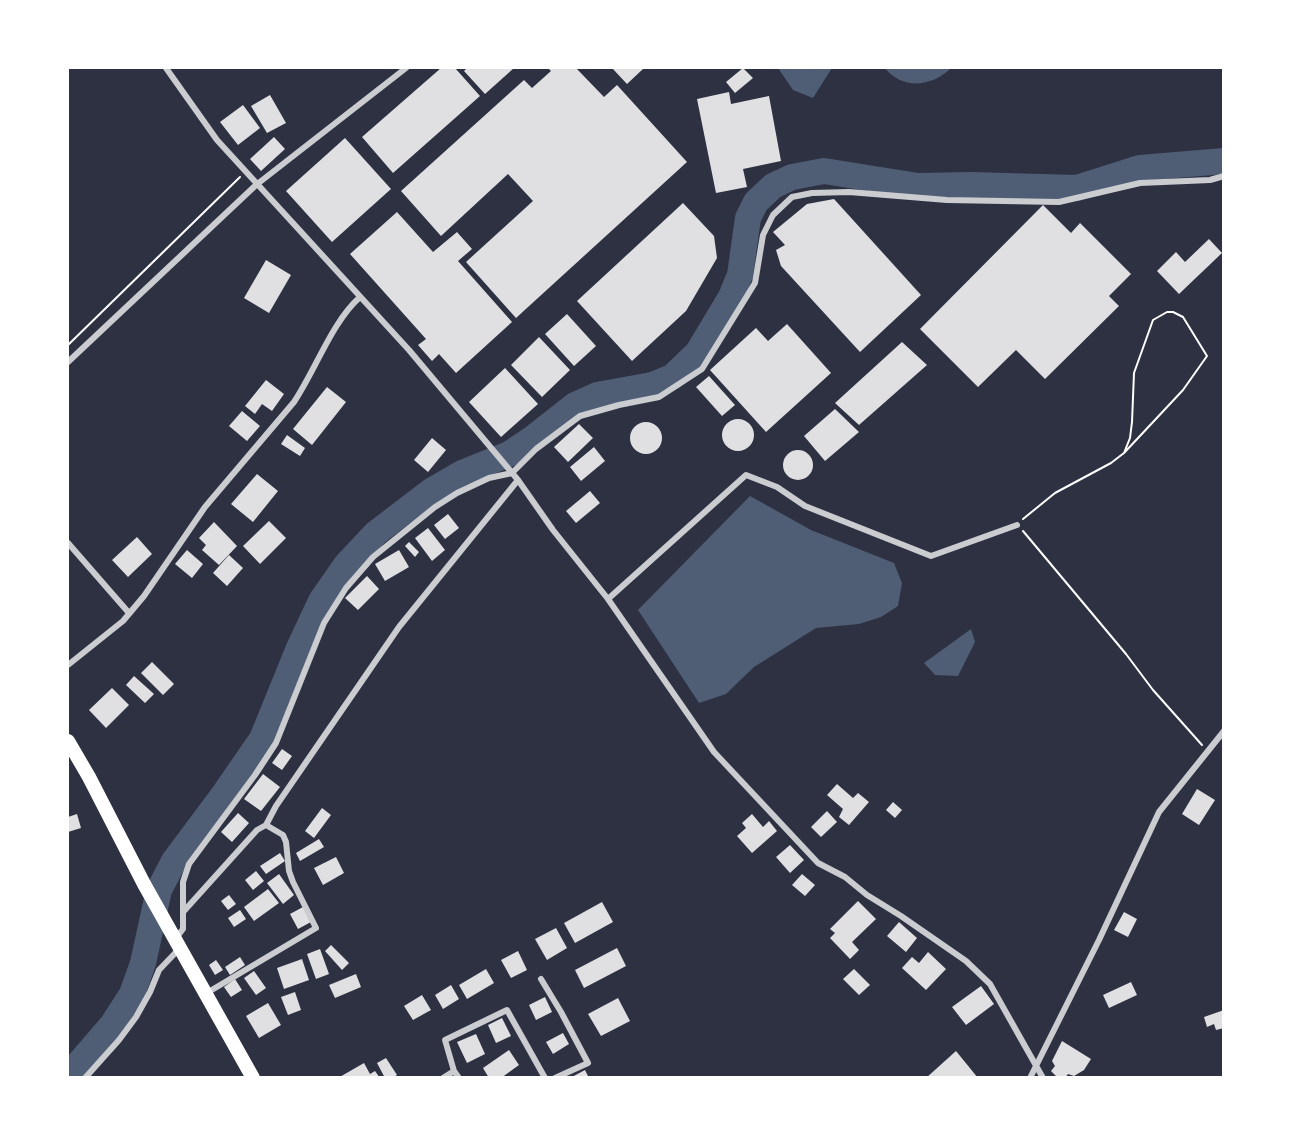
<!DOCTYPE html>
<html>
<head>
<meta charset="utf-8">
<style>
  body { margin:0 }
  #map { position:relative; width:1291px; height:1145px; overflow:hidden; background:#2d3142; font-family:"Asap Condensed",sans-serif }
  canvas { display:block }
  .frame { position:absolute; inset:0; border:69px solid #fff; pointer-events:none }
</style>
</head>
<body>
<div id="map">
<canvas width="1291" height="1145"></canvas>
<div class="frame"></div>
</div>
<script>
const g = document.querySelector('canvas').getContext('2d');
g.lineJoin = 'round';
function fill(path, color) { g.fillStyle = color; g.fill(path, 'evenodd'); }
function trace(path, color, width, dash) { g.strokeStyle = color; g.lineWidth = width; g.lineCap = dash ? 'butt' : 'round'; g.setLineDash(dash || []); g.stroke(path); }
fill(new Path2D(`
  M778,68H832L813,98L793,90Z
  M885,68H951C932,87 902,90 885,68Z
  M750,496L811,530L894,563L902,583L898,606L881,617L859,624L816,628L754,667L726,694L699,703L638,610Z
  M971,629L975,642L958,676L935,675L924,663Z`), '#4f5d75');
trace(new Path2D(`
  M68,1076L112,1025L132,994L143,963L159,890L174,861L224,794L262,739L299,648L321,601L346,565L376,533L431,491L462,473L509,454L533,438L575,405L597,395L652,385L672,377L698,352L731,297L740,275L748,218L756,202L773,186L792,177L824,171L918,186L970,185L1077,188L1140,168L1224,161`), '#4f5d75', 26);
fill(new Path2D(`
  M441,68H455L480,96L393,173L362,137Z
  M467,68H514L485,94L464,71Z
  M548,68H576L604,97L617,85L687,162L516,318L466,262L533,201L508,174L441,236L401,191L524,80L532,88L551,71Z
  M612,68H641L643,69L627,84Z
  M743,68L753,78L735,93L726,82Z
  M729,92L731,104L769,96L781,161L743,169L747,187L716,193L697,99Z
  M270,95L286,123L267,133L251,106Z
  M243,105L260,128L238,145L220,122Z
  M274,137L285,149L261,171L250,159Z
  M345,138L391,189L332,242L286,191Z
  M834,199L921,295L860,352L781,266L776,250L785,245L773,232L807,204Z
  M683,203L714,236L717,258L686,311L632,361L577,301Z
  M1043,205L1071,233L1080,223L1131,274L1109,296L1119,306L1045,379L1016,350L978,387L920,329Z
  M397,212L433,252L457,232L472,249L458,261L512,322L456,373L439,354L432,361L418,345L426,339L350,254Z
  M1209,239L1222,253L1179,294L1157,271L1176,252L1185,262Z
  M266,260L291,275L269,313L244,298Z
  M567,314L596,346L574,366L545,334Z
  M787,324L831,373L766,432L710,370L756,328L768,341Z
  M539,337L570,370L542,397L511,365Z
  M902,342L927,365L859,425L835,403Z
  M505,368L538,404L501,437L469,402Z
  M709,376L735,405L722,416L696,387Z
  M266,380L284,394L272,411L262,404L255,414L245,406Z
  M327,387L346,402L312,445L293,429Z
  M835,409L859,432L825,461L804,436Z
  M242,411L260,426L247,441L229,426Z
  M722 435a16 16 0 1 1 32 0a16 16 0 1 1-32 0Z
  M630 438a16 16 0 1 1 32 0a16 16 0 1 1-32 0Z
  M579,424L593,438L568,462L554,447Z
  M287,435L305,448L300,456L281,444Z
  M432,438L446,450L428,472L414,460Z
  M594,447L605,461L581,481L570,467Z
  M783 465a15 15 0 1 1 30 0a15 15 0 1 1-30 0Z
  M257,474L278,491L253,522L231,504Z
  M590,491L600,503L576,523L566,511Z
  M448,514L459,528L445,539L434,525Z
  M269,521L286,538L260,564L243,546Z
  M214,522L237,546L219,565L202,550L206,545L199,538Z
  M428,528L445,550L432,561L415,538Z
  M137,537L152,554L128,577L112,560Z
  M409,542L419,552L415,557L405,546Z
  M187,550L203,564L192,578L175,564Z
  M399,550L409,567L385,581L375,564Z
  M229,555L243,568L227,586L213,573Z
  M367,576L379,589L358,610L345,598Z
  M152,662L174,684L163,695L141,673Z
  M134,676L154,694L145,703L126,685Z
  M112,688L129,705L106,728L89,710Z
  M282,749L292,756L282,770L272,763Z
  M263,774L280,787L261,811L244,799Z
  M837,784L853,798L858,793L869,802L849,825L839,817L843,809L827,795Z
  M1197,789L1215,800L1199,825L1182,814Z
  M893,802L902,810L895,818L886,810Z
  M322,808L331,815L314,838L305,831Z
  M827,811L837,822L821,837L811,827Z
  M238,813L249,823L232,842L221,832Z
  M77,814L81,828L68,832V817Z
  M752,814L763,827L769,821L777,831L752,853L737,836L746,828L742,823Z
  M319,839L324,847L300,861L296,853Z
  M790,845L804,860L790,873L776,857Z
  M280,853L285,861L266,874L260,866Z
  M336,857L344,873L323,885L314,868Z
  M256,871L264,881L253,890L245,880Z
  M279,874L294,895L283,904L267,883Z
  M802,874L815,885L805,896L792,885Z
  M268,889L279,903L254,921L244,907Z
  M229,895L236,904L228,910L221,901Z
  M858,901L876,919L852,942L859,950L850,959L830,938L835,933L830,929Z
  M602,902L613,922L575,943L564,923Z
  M303,907L311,922L298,929L290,914Z
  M240,910L246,919L234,927L228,918Z
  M1124,912L1137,919L1128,937L1114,930Z
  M899,922L917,938L906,952L887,936Z
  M556,928L567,948L547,960L535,939Z
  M331,945L349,963L342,970L325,951Z
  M617,948L626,966L584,988L575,970Z
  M320,949L329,974L316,979L307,954Z
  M518,951L527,970L511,978L501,960Z
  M928,952L946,969L926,990L902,968L912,957L919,963Z
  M240,957L245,965L230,975L225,967Z
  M302,959L309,980L284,989L277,968Z
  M216,960L223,970L215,975L209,965Z
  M486,969L494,983L467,999L459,985Z
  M854,969L870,985L859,995L843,979Z
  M254,971L266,988L256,995L244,978Z
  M356,974L361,987L335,998L329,985Z
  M235,979L242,990L231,997L224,987Z
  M1131,982L1137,995L1109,1008L1103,995Z
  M451,985L459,999L443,1009L435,995Z
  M981,986L994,1004L966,1025L952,1007Z
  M295,992L301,1010L288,1015L281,997Z
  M422,995L431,1010L413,1020L404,1006Z
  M545,997L552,1012L536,1020L529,1005Z
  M618,998L630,1021L601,1036L588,1014Z
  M268,1003L281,1025L259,1038L246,1016Z
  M1224,1010V1028L1216,1030L1214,1024L1207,1027L1204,1017Z
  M502,1018L511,1036L496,1043L488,1025Z
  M563,1033L569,1044L553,1054L546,1042Z
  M476,1034L485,1054L467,1063L457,1042Z
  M1062,1041L1091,1059L1084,1070L1074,1076L1068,1074L1065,1078H1058L1051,1071L1055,1066L1052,1061Z
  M509,1050L519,1065L501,1078H489L483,1068Z
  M956,1051L978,1078H926Z
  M386,1058L397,1075L392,1078H385L377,1063Z
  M364,1063L370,1074L375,1071L380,1078H338Z
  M585,1070L589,1078H570Z`), '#e0e0e3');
trace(new Path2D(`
  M68,345L240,177
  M1023,519L1055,493L1111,463L1124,453L1183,390L1207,356L1183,317L1173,312H1167L1153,320L1134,373L1132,422L1130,438L1124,453
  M1023,531L1126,654L1153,690L1202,745`), '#fff', 2);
trace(new Path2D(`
  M166,68L217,140L409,350L518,480L553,530L608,599L714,752L818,863L845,877L867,895L901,916L966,961L990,984L1043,1078
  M68,362L256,185L406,68
  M68,543L129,613
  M608,599L746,475L777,487L805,506L931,556L1017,525
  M68,665L123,621L144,596L205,507L294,402C316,369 332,322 360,297
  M266,825L276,806L399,627L518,480
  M184,911L257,830L266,825L283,835L286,842L289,871L293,882L316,928L205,994
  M176,938L183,929V882L189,864L255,775L276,743L324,623L346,588L373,557L435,507L457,493L489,478L512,473L536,449L580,416L619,405L659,397L702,369L755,283L763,235L773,215L792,197L812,193L849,192L947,200L1059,202L1140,183L1210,180L1224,176
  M541,979L561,1012L588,1063L555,1078
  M85,1078L119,1040L136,1017L150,992L159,970L179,949
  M443,1078L454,1071
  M459,1078L454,1071L445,1040L507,1010L545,1078
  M1030,1078L1099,940L1159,812L1224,731`), '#caccd0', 6);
trace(new Path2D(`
  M68,741L89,777L144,884L253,1078`), '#fff', 14);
</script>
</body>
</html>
